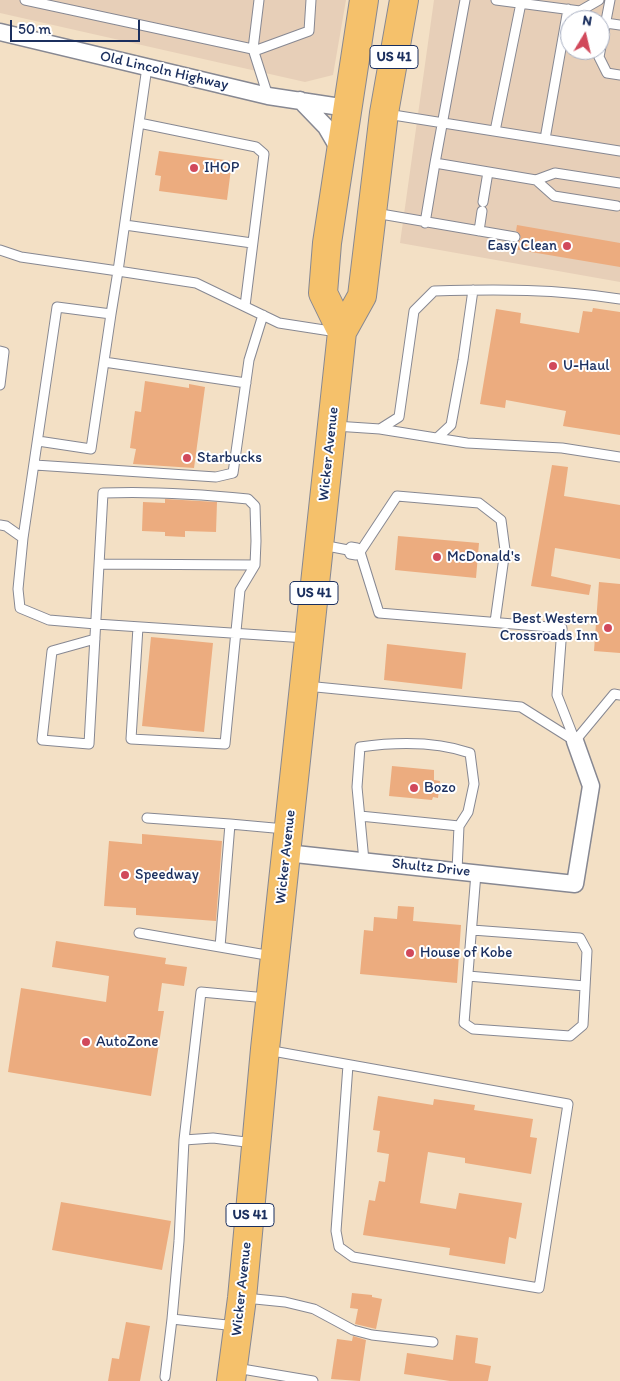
<!DOCTYPE html>
<html>
<head>
<meta charset="utf-8">
<style>
  body { margin:0 }
  #map { position:relative; width:620px; height:1381px; overflow:hidden; background:#f3e0c5; font-family:Itim,sans-serif }
  canvas { display:block }
  .north { position:absolute; left:560px; top:10px; width:50px; height:50px; box-sizing:border-box; background:#fff; border:1px solid #a4acbf; border-radius:50%; rotate:9deg; font-size:14px; font-weight:700; line-height:20px; text-align:center; color:#1b2f5e }
  .north::after { content:''; display:block; margin:auto; width:18px; height:22px; background:#d1495b; clip-path:polygon(50% 0,100% 100%,50% 72%,0 100%) }
  .scale { position:absolute; left:10px; top:20px; width:130px; height:22px; box-sizing:border-box; border:2px solid #1b2f5e; border-top:0; padding-left:6px; font-size:15px; line-height:18px; white-space:nowrap; color:#1b2f5e; -webkit-text-stroke:4px #fff; paint-order:stroke }
</style>
</head>
<body>
<div id="map">
<canvas width="620" height="1381"></canvas>
<div class="north">N</div>
<div class="scale">50 m</div>
</div>
<script>
const g = document.querySelector('canvas').getContext('2d');
g.lineJoin = 'round';
function fill(path, color) { g.fillStyle = color; g.fill(path, 'evenodd'); }
function trace(path, color, width, dash) { g.strokeStyle = color; g.lineWidth = width; g.lineCap = dash ? 'butt' : 'round'; g.setLineDash(dash || []); g.stroke(path); }
function drawText(font, color, halo, rows, align = 'center') {
  g.font = font + ' Itim,sans-serif'; g.lineWidth = 4; g.setLineDash([]); g.textBaseline = 'middle'; g.strokeStyle = halo; g.fillStyle = color; for (const [text, x, y, turn = 0] of rows) {
    g.save(); g.translate(x, y); g.rotate((+turn || 0) * Math.PI / 180); g.textAlign = isNaN(turn) ? turn : align; if (halo) g.strokeText(text, 0, 0); g.fillText(text, 0, 0); g.restore();
  }
}
fill(new Path2D(`
  M0,0H346L333,75L305,82L0,13Z
  M434,0H620V282L400,243ZM570,20H600V50H570Z`), '#e7cfb8');
fill(new Path2D(`
  M159,151L232,161L227,200L159,191L161,176L155,175Z
  M517,225L620,243V267L513,249L514,243L519,241L521,238L519,233L516,231Z
  M593,308L620,312V435L563,426L566,411L506,400L505,408L480,404L496,309L521,313L520,323L579,333L583,311L592,312Z
  M145,381L189,388V384L205,387L194,468L133,464L136,449L130,448L135,411L141,412Z
  M552,465L568,467L564,496L620,505V559L555,548L551,576L591,585L589,595L531,586Z
  M165,499L217,502L216,532L185,531V537L165,536V532L142,531L143,502L165,503Z
  M398,536L479,543L476,578L395,570Z
  M599,582L620,584V653L594,651Z
  M151,637L213,643L204,732L142,726Z
  M387,644L466,653L462,689L384,680Z
  M392,766L434,770V780L440,781L438,798L433,797L432,800L389,796Z
  M142,834L222,841L216,921L136,915V908L104,906L109,841L142,844Z
  M398,906L414,907L413,921L461,925L457,983L360,974L364,930L373,931L374,917L397,919Z
  M56,941L166,958L165,964L187,967L184,986L162,983L158,1011H164L151,1096L8,1072L21,988L106,1002L109,976L52,967Z
  M378,1096L433,1105L434,1099L475,1105L474,1110L533,1119L530,1137L537,1138L531,1174L465,1163V1158L428,1152L420,1203L456,1209L459,1193L522,1203L516,1239L509,1237L505,1264L449,1255L450,1248L363,1235L369,1200L375,1201L379,1181L385,1182L389,1154L377,1152L380,1131L373,1130Z
  M61,1202L171,1221L162,1270L52,1250Z
  M352,1293L372,1295V1297L382,1299L376,1329L355,1324L358,1309L350,1308Z
  M126,1322L150,1326L140,1381H108L112,1358L119,1359Z
  M456,1335L478,1338L475,1363L491,1366L488,1381H450L404,1374L407,1353L453,1360Z
  M353,1336L366,1340L360,1381L331,1379L337,1339L352,1341Z`), '#ecac7f');
const service = new Path2D(`
  M25,0L257,50L309,31L311,0
  M259,0L253,49L268,96
  M496,0L580,11L599,0
  M610,0L599,57L607,73L620,75
  M606,23L620,25
  M387,114L620,151
  M139,123L256,147L264,154L245,306
  M495,131L521,3
  M545,139L568,9
  M435,163L465,0
  M536,180L554,196L617,206
  M483,202L488,172
  M375,213L515,237
  M425,223L435,163L536,180L555,173L620,183
  M125,225L252,243
  M479,231L482,211
  M0,250L21,257L118,271L147,67
  M0,351L4,352L0,385
  M104,362L246,383
  M335,426L380,429L467,443L562,448L620,457
  M380,429L399,417L414,311L434,291C499,289 556,289 620,299
  M437,438L451,425L463,360L473,290
  M38,441L91,449L111,314
  M35,465L216,477L233,473L249,360L263,315
  M0,525L6,526L23,538L18,589L20,608L49,620L96,624L306,638
  M23,538L57,307L111,314L118,271L196,283L279,323L337,332
  M322,545L348,550L350,554L356,555L360,552L397,496L479,503L501,520L505,550L495,622
  M348,550L351,547L357,548L360,552L379,613L562,628L557,695L575,741
  M100,564L255,565
  M95,639L52,651L42,740L89,744L103,493C152,491 199,494 248,499L255,506L256,541L255,565L240,590L225,744L131,739L138,627
  M306,686L521,707L575,741
  M575,741L614,694L620,695
  M360,816L459,826
  M147,818L230,824L220,947
  M230,824L285,829
  M364,861L357,787L360,747C396,742 435,741 470,753L474,784L468,812L459,826L457,871
  M472,930L580,938L587,951L583,1025L570,1036L473,1029L464,1023L476,873
  M139,933L272,956
  M468,976L585,986
  M267,1050L568,1104L539,1288L353,1257L339,1247L336,1231L348,1065
  M184,1140L201,992L267,998
  M245,1298L285,1302L314,1309L353,1330L372,1335L433,1342
  M172,1319L179,1241L184,1140L213,1138L254,1143
  M236,1368L313,1381
  M165,1377L172,1319L236,1326`);
const minor = new Path2D(`
  M0,32L268,96L347,108
  M300,100L326,127L340,151
  M286,853L575,884L591,786L575,741`);
const trunk = new Path2D(`
  M342,332L323,293L327,243L364,0
  M231,1381L242,1298L265,1049L342,332L362,296L384,113L404,0`);
trace(service, '#878892', 11);
trace(minor, '#878892', 19);
trace(trunk, '#878892', 30);
trace(service, '#fff', 9);
trace(minor, '#fff', 16);
trace(trunk, '#f5c16b', 28);
for (const [x, y, r, color] of [
  [194,168,5,"#d1495b"],
  [567,246,5,"#d1495b"],
  [553,366,5,"#d1495b"],
  [187,458,5,"#d1495b"],
  [437,557,5,"#d1495b"],
  [608,628,5,"#d1495b"],
  [414,788,5,"#d1495b"],
  [125,875,5,"#d1495b"],
  [410,953,5,"#d1495b"],
  [86,1042,5,"#d1495b"]
]) { const dot = new Path2D(); dot.arc(x, y, r, 0, 2 * Math.PI); g.fillStyle = color; g.fill(dot); trace(dot, '#fff', 2); }
for (const [x, y, w] of [
  [394,57,48],
  [314,593,48],
  [250,1215,48]
]) { const box = new Path2D(); box.roundRect(x - w / 2, y - 11.5, w, 23, 4); g.fillStyle = '#fff'; g.fill(box); trace(box, '#1b2f5e', 1); }
drawText('bold 14px', '#1b2f5e', null, [
  ["US 41",394,57],
  ["US 41",314,593],
  ["US 41",250,1215]
]);
drawText('15px', '#1b2f5e', '#fff', [
  ["Old Lincoln Highway",164,71,13],
  ["Wicker Avenue",329,454,-84],
  ["Wicker Avenue",286,857,-84],
  ["Shultz Drive",431,868,6],
  ["Wicker Avenue",242,1289,-84]
]);
drawText('15px', '#1b2f5e', '#fff', [
  ["IHOP",204,168],
  ["Easy Clean",557,246,"right"],
  ["U-Haul",563,366],
  ["Starbucks",197,458],
  ["McDonald's",447,557],
  ["Best Western",598,619,"right"],
  ["Crossroads Inn",598,636,"right"],
  ["Bozo",424,788],
  ["Speedway",135,875],
  ["House of Kobe",420,953],
  ["AutoZone",96,1042]
], 'left');
</script>
</body>
</html>
